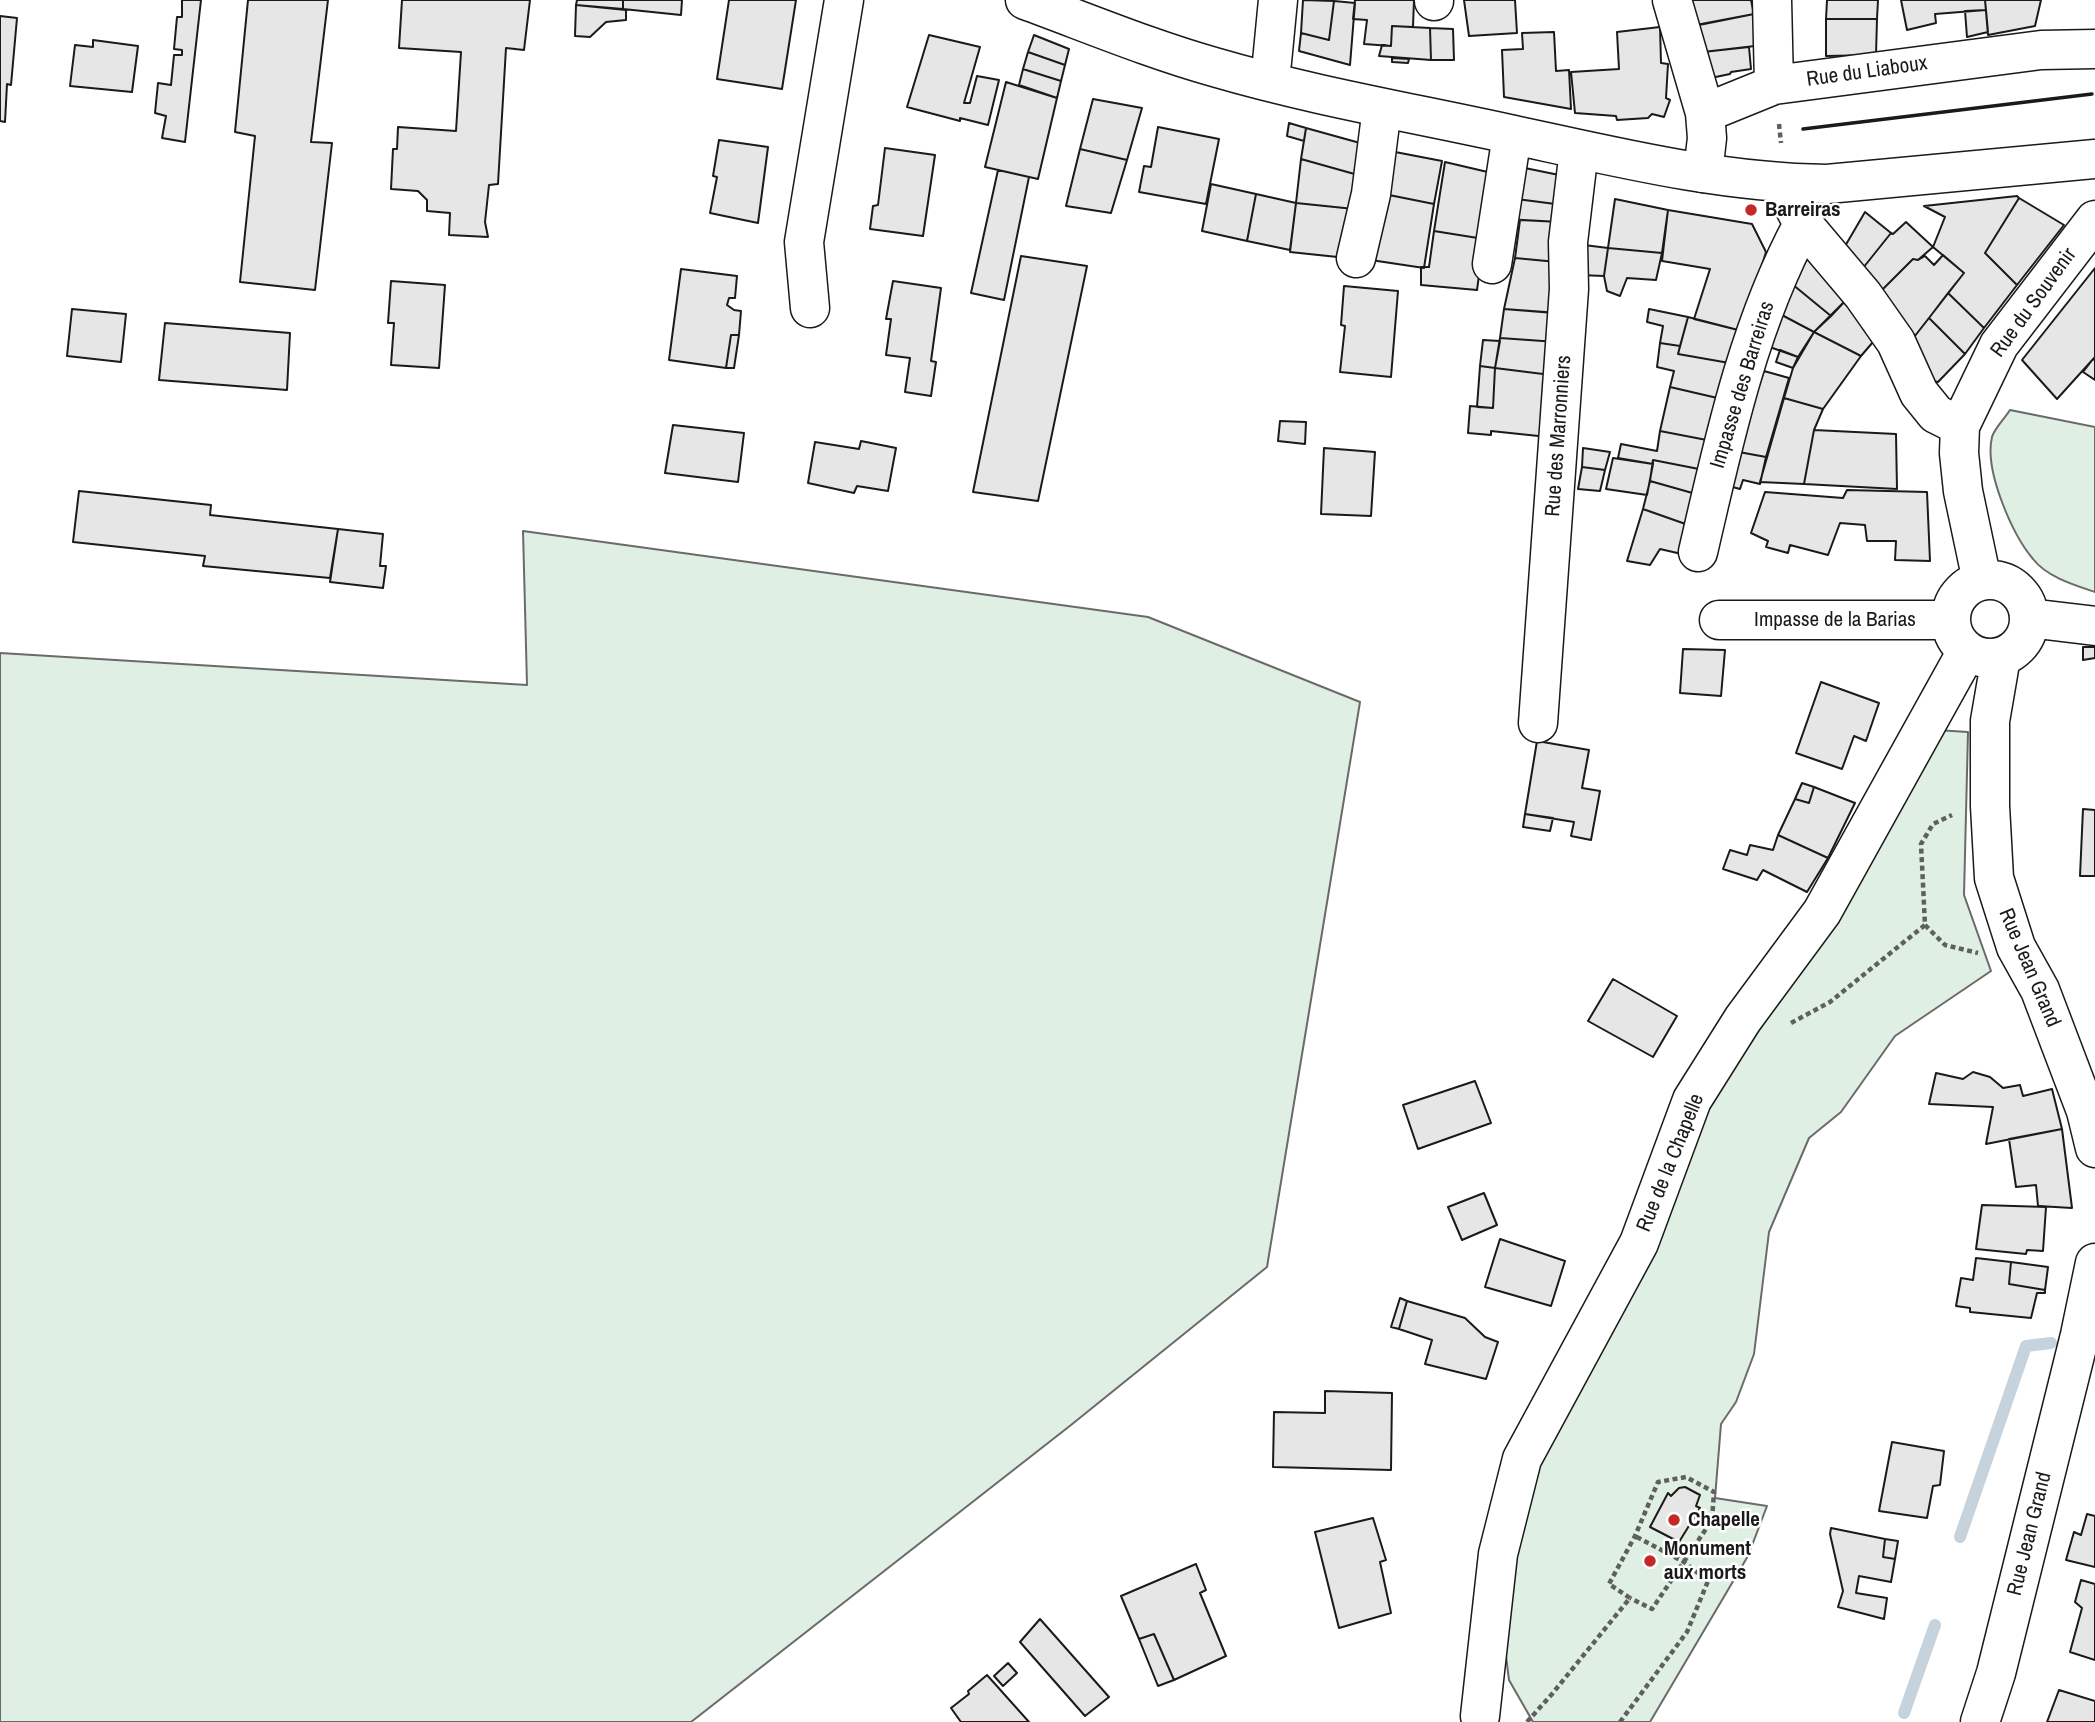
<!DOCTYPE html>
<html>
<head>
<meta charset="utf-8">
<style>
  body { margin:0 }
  canvas { display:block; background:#fff }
</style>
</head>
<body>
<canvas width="2095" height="1722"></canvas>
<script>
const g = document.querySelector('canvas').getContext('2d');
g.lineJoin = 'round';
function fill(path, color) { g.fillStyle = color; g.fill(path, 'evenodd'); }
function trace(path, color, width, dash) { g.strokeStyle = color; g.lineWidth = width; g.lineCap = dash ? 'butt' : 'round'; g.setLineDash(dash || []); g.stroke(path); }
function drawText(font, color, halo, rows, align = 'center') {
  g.font = font + ' "Archivo Narrow",sans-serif'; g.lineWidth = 5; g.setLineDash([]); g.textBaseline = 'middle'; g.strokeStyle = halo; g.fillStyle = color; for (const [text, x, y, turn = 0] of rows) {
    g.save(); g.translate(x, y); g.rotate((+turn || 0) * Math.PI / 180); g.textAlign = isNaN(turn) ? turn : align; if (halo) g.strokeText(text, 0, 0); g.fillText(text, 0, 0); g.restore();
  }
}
const green = new Path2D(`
  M2010,410L2095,427V592C2074,585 2047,577 2033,559C2012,534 1984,470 1992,437C1994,429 2005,418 2010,410Z
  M523,531L1148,617L1360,702L1267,1267L1071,1425L691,1722H0V653L527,685Z
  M1936,730L1968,732L1964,895L1991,971L1895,1036L1841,1112L1809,1138L1769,1232L1754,1354L1736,1402L1721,1424L1715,1498L1767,1506L1748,1556L1650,1722H1533L1509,1680L1498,1593L1531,1463L1692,1128L1844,906Z`);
fill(green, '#e0efe3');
trace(green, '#6a6a6a', 2);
trace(new Path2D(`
  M1960,1537L2026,1346L2051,1343
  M1904,1713L1935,1625`), '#c6d2dc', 12);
const building = new Path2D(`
  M182,0H201L185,142L162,138L166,116L155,113L158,83L171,85L174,55H182V50L174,49L177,17H182Z
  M248,0H328L311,142L332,143L315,290L240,282L255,136L235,132Z
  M402,0H530L524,50L506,48L498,184L489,185L485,222L488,237L449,235L450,213L427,211V200L418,191L391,189L393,149H397L398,127L456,131L461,52L399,48Z
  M577,0H623V9L576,5Z
  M623,0H682L681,15L623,9Z
  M729,0H796L782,89L717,79Z
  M1303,0L1334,1L1329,40L1301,33Z
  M1355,0H1414L1413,27L1392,26L1391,46L1364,44L1367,20L1353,19Z
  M1464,0H1515L1517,33L1469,36Z
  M1691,0H1751L1754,14L1696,25Z
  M1827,0H1878L1877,19H1826Z
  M1901,0H1985L1986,10L1935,14L1936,23L1907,30Z
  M1985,0H2041L2035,26L1988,35Z
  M1334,1L1355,3L1350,65L1299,51L1301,33L1329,40Z
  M576,5L626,10V20L606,22L590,37L575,36Z
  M1986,10L1988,32L1967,37L1965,11Z
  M1754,14L1755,46L1703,52L1699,25Z
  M0,16L17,18L11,85L7,84L5,122L0,121Z
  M1826,19H1877L1876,55L1826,56Z
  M1392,26L1430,28L1431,60L1379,56L1382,45L1391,46Z
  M1660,27L1661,63L1668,64L1666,98L1670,100L1664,117L1652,114L1648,118L1617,120L1616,116L1575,113L1571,72L1619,69L1617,32Z
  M1430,28L1453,29L1454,60H1431Z
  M1554,32L1556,71L1569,70L1571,109L1504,97L1502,50L1523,49L1522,33Z
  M929,35L980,47L964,103H970L977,76L999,80L988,125L960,118V121L907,107Z
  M1034,35L1069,49L1065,65L1028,52Z
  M93,40L138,46L132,92L70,86L75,45L93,47Z
  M1749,47L1751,69L1731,72L1730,74L1706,79L1703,52Z
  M1028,52L1065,65L1061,81L1023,69Z
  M1392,58L1409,59L1408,63L1392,62Z
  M1023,69L1061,81L1057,98L1019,85Z
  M1006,82L1057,98L1038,179L985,167Z
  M1093,99L1142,108L1127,160L1080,149Z
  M1289,123L1306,128L1304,141L1287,136Z
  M1158,127L1219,139L1206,204L1139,192L1144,166L1151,167Z
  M1306,128L1360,143L1358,175L1301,159Z
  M719,140L768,147L758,223L710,213L717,177L713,176Z
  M885,148L935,155L923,236L870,229L873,206L878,205Z
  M1080,149L1127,160L1111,213L1066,206Z
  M1390,151L1442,161L1434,204L1384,194Z
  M1301,159L1358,175L1354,209L1296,203Z
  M1445,162L1492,173L1484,239L1434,231Z
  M1515,166L1569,177L1563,205L1509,198Z
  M998,170L1029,177L1004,300L971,293Z
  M1211,184L1256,194L1247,241L1202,231Z
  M1256,194L1296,203L1290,250L1247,241Z
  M1384,194L1434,204L1424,268L1364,259Z
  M2017,196L2019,198L1985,253L2017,285L1984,328L1948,293L1964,273L1933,247L1945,217L1924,206Z
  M1509,198L1563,205L1560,222L1505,219Z
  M2019,198L2064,225L2017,285L1985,253Z
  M1615,199L1668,210L1662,253L1608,248Z
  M1296,203L1354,209L1347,258L1290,252Z
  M1668,210L1752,224L1766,252L1742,331L1694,319L1710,269L1662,261Z
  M1865,212L1891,233L1859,273L1841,253Z
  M1520,220L1560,222L1557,262L1515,258Z
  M1906,222L1933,247L1918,260L1913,259L1878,294L1859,273L1891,233L1893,234Z
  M1434,231L1484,239L1477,290L1421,285V267H1429Z
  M1576,244L1608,248L1604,276L1579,275Z
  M1608,248L1662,253L1656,280L1627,278L1620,296L1607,291L1604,276Z
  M1806,255L1847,299L1831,316L1792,284Z
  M1943,255L1964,273L1911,341L1878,294L1913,259L1918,260L1925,256L1934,265Z
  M1021,256L1087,266L1038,501L973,492Z
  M1515,258L1557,262L1554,313L1504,309Z
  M2095,268V357L2057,399L2022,360Z
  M681,269L737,276L735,298H729L727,305L734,310L741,311L739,335H731L726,368L669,360Z
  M391,281L445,285L439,368L391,365L394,323H388Z
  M893,281L941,288L931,361L936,362L931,396L905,392L910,358L886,355L891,319H886Z
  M1792,284L1831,316L1814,332L1778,313Z
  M1344,286L1398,291L1391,377L1340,372L1345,326L1341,325Z
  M1948,293L1984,328L1965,354L1929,318Z
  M1847,299L1873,342L1861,356L1814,332Z
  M72,309L126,314L121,362L67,356Z
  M1504,309L1559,313L1557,342L1500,338Z
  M1649,309L1688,317L1680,346L1660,343L1663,326L1647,322Z
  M1778,313L1814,332L1798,357L1764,345Z
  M1688,317L1742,331L1735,364L1678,354Z
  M1929,318L1965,354L1938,382L1928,380L1911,341Z
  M165,323L290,333L287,390L159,380Z
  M1814,332L1861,356L1823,409L1784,398L1793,368Z
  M731,335H739L734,368H726Z
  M1500,338L1557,342L1551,375L1495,368Z
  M1483,340L1500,341L1495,368L1480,366Z
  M1660,343L1680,346L1678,354L1735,364L1726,400L1670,387L1674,371L1657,367Z
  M1780,350L1798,357L1793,368L1776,362Z
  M2093,359L2095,360V380L2083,372Z
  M1480,366L1495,368L1493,408L1477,407Z
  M1495,368L1551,375L1548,437L1491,431V435L1468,433L1470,406L1493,408Z
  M1764,371L1789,378L1766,457L1728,450L1755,398Z
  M1670,387L1726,400L1717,442L1660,431Z
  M1784,398L1823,409L1814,430L1804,484L1760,482Z
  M1280,421L1306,422L1305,444L1278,441Z
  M673,425L744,433L738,482L665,473Z
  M1814,430L1896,434L1897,489L1804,484Z
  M1660,431L1717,442L1709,471L1653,460V464L1618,458L1621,444L1657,451Z
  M861,441L896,448L888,491L857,486L854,493L808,483L815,442L859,449Z
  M1324,448L1375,452L1371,516L1321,514Z
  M1583,448L1610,452L1605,470L1582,467Z
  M1728,450L1766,457L1760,484L1743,480L1740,489L1721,484Z
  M1613,458L1653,464L1647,495L1606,489Z
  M1653,460L1709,471L1703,496L1650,481Z
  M1582,467L1605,470L1600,491L1578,489Z
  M1650,481L1703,496L1694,527L1643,509Z
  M1847,490L1927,492L1930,561L1895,560L1896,541H1867L1865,525L1840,523L1828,555L1790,545L1788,553L1766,547L1768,541L1751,533L1765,492L1843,498Z
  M79,491L211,505L210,515L338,529L330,578L203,566L205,556L73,542Z
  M1643,509L1694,527L1686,555L1660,549L1650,565L1627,561Z
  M338,529L383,534L380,566H386L383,588L330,582Z
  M2083,647H2095V658L2083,660Z
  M1683,649L1725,650L1721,696L1680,693Z
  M1821,682L1879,703L1866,741L1854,736L1842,769L1796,753Z
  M1537,741L1589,750L1582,788L1600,791L1591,840L1571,836L1574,822L1525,814Z
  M1802,783L1814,787L1809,803L1795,799Z
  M1814,787L1855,803L1828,858L1778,835L1795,799L1809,803Z
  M2083,809L2095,810V876H2080Z
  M1525,814L1553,818L1550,831L1523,827Z
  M1778,835L1828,858L1807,892L1763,870L1757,880L1723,869L1730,850L1747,855L1750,845L1773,850Z
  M1613,979L1677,1016L1653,1057L1588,1021Z
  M1973,1072L1990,1077L2003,1088L2020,1085L2023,1096L2052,1089L2062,1129L1986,1144L1993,1107L1929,1104L1936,1073L1963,1079Z
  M1475,1081L1491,1123L1418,1149L1403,1105Z
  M2062,1129L2072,1208L2038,1206L2036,1185L2016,1187L2009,1139Z
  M1484,1193L1497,1225L1462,1240L1448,1207Z
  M1982,1205L2046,1207L2043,1251L2027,1250L2026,1254L1976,1249Z
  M1500,1239L1565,1261L1551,1306L1485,1287Z
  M1976,1258L2011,1262L2009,1284L2045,1290V1293H2037L2031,1318L1970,1312V1308L1956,1306L1961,1278L1973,1280Z
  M2011,1262L2048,1267L2045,1290L2009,1284Z
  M1400,1298L1407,1301L1399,1329L1391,1327Z
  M1407,1301L1465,1318L1485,1337L1498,1342L1486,1379L1425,1364L1432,1340L1399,1329Z
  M1325,1391L1392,1393L1391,1470L1273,1467L1274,1412L1325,1413Z
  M1892,1442L1944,1451L1940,1485L1933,1486L1927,1518L1879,1511Z
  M1685,1487L1700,1495L1696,1506L1700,1508L1679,1542L1650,1527L1668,1493L1671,1496L1679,1488Z
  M2087,1514L2095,1516V1567L2066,1560L2074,1532L2081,1535Z
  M1373,1518L1386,1560L1380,1562L1391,1613L1339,1628L1315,1532Z
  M1831,1528L1885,1539L1883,1557L1895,1559L1891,1582L1859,1576L1856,1593L1887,1598L1884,1619L1838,1607L1843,1591L1830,1534Z
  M1885,1539L1898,1541L1895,1559L1883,1557Z
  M1196,1564L1206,1590L1200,1593L1226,1656L1174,1680L1154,1634L1139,1639L1121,1596Z
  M2081,1580L2095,1584V1660L2070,1652L2082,1608L2075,1602Z
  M1040,1619L1109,1697L1085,1716L1020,1642Z
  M1154,1634L1174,1680L1158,1686L1139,1639Z
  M1008,1663L1017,1673L1003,1686L994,1676Z
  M987,1675L1029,1722H961L951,1708L969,1694L968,1691Z
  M2059,1690L2095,1701V1722H2047Z`);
fill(building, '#e6e6e6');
trace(building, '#1a1a1a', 2);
const minor = new Path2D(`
  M1672,0L1705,113L1707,138L1703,173
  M1772,0L1774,85
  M1434,1V0
  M1268,81L1272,62L1278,0
  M1705,113L1774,85L2041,50L2095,49
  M1793,205L1803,224L1863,295L1896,342L1919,393L1936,414L1960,426
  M1356,258L1371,194L1382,108
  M1492,264L1512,135
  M810,308L804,242L844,0
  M1698,552C1724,440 1748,326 1803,224
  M1951 619a39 39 0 1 1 78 0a39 39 0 1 1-78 0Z
  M1982,581L1963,491L1959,453L1960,426L1999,345L2095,220
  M2029,618L2095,626
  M1719,620H1951
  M2001,657L1990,721V806L1994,878L2016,947L2040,990L2086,1111L2095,1148
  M1538,723L1569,289L1568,242L1579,150
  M1480,1716L1498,1554L1522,1459L1639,1243L1692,1100L1743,1019L1822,912L1967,651
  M1980,1722L1996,1673L2080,1335L2095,1263`);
const major = new Path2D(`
  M1025,0C1088,23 1150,49 1214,67C1313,96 1414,113 1514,135C1616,157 1721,183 1827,184L2095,159`);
trace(minor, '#1a1a1a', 41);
trace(major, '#1a1a1a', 41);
trace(new Path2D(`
  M1779,124L1781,143
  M1925,925L1945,945L1978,953
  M1791,1023L1830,1002L1925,925L1921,844L1933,824L1952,815
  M1527,1722L1552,1694L1630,1598L1609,1584L1635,1536L1658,1482L1686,1477L1714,1492L1712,1520L1652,1609L1630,1598
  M1620,1722L1687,1632L1708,1581L1684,1562L1635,1536`), '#5f5f5f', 4.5, [5, 3.5]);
trace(minor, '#fff', 38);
trace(major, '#fff', 38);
trace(new Path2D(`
  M1803,129L2092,94`), '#1a1a1a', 3.5);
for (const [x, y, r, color] of [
  [1751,210,7,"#c62828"],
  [1674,1520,7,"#c62828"],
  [1650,1561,7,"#c62828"]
]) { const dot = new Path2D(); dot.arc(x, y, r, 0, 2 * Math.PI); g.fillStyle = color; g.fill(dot); trace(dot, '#fff', 2.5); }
drawText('21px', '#1a1a1a', '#fff', [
  ["Rue du Liaboux",1867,72,-8],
  ["Rue du Souvenir",2034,303,-54],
  ["Impasse des Barreiras",1743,385,-73],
  ["Rue des Marronniers",1559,436,-86],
  ["Impasse de la Barias",1835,620],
  ["Rue Jean Grand",2029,968,67],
  ["Rue de la Chapelle",1671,1163,-68],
  ["Rue Jean Grand",2030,1534,-76]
]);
drawText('bold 21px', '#1a1a1a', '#fff', [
  ["Barreiras",1765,210],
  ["Chapelle",1688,1520],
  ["Monument",1664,1549],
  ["aux morts",1664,1573]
], 'left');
</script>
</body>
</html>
